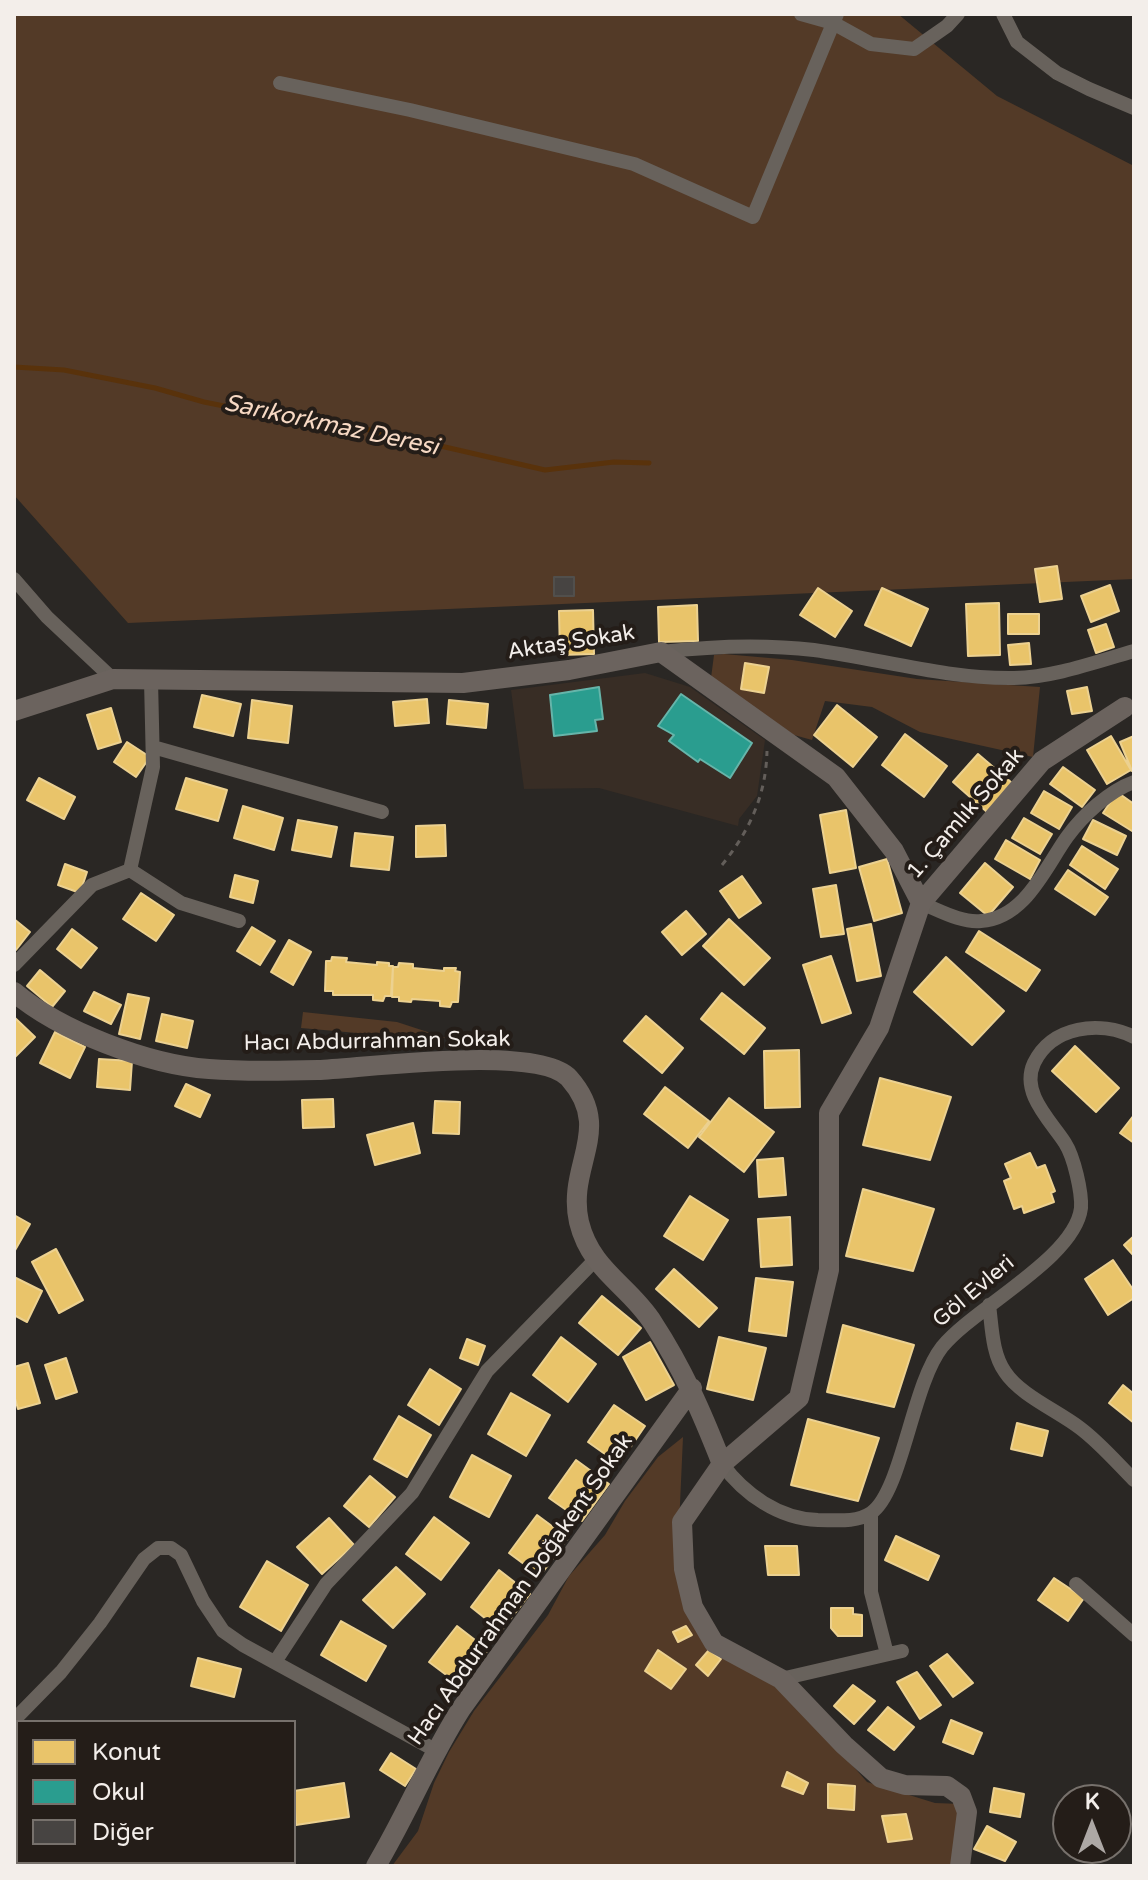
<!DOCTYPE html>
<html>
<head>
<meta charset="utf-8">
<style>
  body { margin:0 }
  #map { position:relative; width:1148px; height:1880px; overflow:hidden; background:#2a2724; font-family:"Varela Round",sans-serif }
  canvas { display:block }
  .frame { position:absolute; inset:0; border:16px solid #f3eeea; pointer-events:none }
  .legend { position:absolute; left:16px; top:1720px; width:280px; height:144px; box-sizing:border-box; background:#241d18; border:2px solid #77716c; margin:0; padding:10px 14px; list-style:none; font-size:24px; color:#f3eeea }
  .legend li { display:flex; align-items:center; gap:16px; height:40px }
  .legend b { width:40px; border:2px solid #77716c }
  .north { position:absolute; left:1052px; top:1784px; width:80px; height:80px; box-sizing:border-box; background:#241d18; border:2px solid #77716c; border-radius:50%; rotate:0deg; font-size:22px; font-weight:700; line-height:32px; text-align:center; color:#f3eeea }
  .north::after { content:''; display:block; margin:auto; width:28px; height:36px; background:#ada8a5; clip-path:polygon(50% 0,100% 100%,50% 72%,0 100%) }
</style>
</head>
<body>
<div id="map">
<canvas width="1148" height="1880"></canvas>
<div class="frame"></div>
<ul class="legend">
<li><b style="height:22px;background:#e9c46a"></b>Konut</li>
<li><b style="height:22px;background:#2a9d8f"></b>Okul</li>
<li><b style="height:22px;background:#474442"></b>Diğer</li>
</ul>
<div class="north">K</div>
</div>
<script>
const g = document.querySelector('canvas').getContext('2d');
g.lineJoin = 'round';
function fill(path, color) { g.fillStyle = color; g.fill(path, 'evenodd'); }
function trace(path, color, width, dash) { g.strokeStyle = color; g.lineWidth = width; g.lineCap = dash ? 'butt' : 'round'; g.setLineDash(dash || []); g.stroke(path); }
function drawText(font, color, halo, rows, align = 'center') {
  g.font = font + ' "Varela Round",sans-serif'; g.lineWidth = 8; g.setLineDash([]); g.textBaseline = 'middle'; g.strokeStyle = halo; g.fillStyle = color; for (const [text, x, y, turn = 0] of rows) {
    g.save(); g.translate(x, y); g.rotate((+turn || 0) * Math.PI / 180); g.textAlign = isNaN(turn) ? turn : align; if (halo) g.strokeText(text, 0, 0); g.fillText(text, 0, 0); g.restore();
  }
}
fill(new Path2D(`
  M645,673L690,687L765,740L757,796L739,819L738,826L599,788L524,789L511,690Z`), '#382d25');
fill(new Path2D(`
  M14,14H898L997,96L1134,166V579L128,623L14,495Z
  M724,654L792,660L917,679L1040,687L1033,757L920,732L872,707L825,701L812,740L794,735L711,678L714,655Z
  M303,1012L397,1022L446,1038H413L301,1028Z
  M683,1437L678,1549L689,1608L818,1726L867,1782L935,1803L961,1804L956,1866H392L418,1831L434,1783L449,1752L474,1711L548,1615L569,1576L605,1535L625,1501L658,1457Z`), '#533a27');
const homes = new Path2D(`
  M1057,566L1062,599L1040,602L1035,569Z
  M1110,585L1119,611L1091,622L1081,596Z
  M818,588L852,611L835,637L800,615Z
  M882,588L928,609L911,646L865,625Z
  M999,603L1000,655L968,656L966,604Z
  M697,605L698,641L659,642L658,607Z
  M593,610L594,654L560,655L559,611Z
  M1008,614H1039V634H1008Z
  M1106,624L1114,647L1096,653L1088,630Z
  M1029,643L1031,664L1010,665L1008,645Z
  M745,663L769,667L764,693L741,689Z
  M1087,687L1092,711L1072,714L1067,691Z
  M202,695L241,704L233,736L194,727Z
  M427,699L429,723L395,726L393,702Z
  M252,700L292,706L288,743L248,738Z
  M449,700L488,704L486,728L447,724Z
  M837,705L877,737L853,767L814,735Z
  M111,708L121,742L98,749L87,715Z
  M905,734L947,766L924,797L882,765Z
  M1111,736L1131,770L1107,784L1087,750Z
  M1134,736V770L1132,771L1120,742Z
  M127,742L150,757L136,777L114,762Z
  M978,754L1012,783L987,812L953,782Z
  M1063,767L1095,790L1082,807L1050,784Z
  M39,778L75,797L64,819L27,800Z
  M186,778L227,790L218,821L176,809Z
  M1044,791L1072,807L1059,829L1031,813Z
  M1117,792L1134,804V828L1132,831L1103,813Z
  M243,806L283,818L274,850L234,838Z
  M846,810L856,868L830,873L820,815Z
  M1024,818L1052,834L1040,854L1012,838Z
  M298,820L337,827L331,857L292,850Z
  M1093,820L1126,836L1117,855L1083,839Z
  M445,825L446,856L416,857V826Z
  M355,833L393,837L389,870L351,866Z
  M1006,840L1040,860L1030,879L995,859Z
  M1082,846L1118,869L1105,889L1070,865Z
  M887,859L902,913L874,921L859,867Z
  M985,863L1013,887L988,916L960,893Z
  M65,864L87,872L80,893L58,885Z
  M1068,870L1108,897L1095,915L1055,889Z
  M235,875L258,881L253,903L230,897Z
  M742,876L761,903L739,918L720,891Z
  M836,885L844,934L821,937L813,889Z
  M141,893L174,915L156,941L123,919Z
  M686,911L706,934L682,955L662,932Z
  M14,919L30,932L16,950L14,948Z
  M729,919L770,958L744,985L703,946Z
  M871,924L881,976L857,981L847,929Z
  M252,927L275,941L260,965L237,951Z
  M72,929L97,948L81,968L57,949Z
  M979,931L1040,970L1026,991L966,952Z
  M289,940L311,952L293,985L271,972Z
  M831,956L851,1013L822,1023L803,965Z
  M332,957L347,958L346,962L377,965V962L389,963V966H393L391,996H385L383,1001L373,1000V995H333V991H325L326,961H331Z
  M946,957L1004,1011L972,1045L914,992Z
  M399,963L413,964V968L444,971V968H456L455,971L460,972L458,1002H452L450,1007L440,1006V1001L412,999L411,1002L399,1001V997H392L393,967H398Z
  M40,970L65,991L52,1007L27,986Z
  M94,992L121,1005L111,1024L84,1011Z
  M722,993L765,1028L744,1054L701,1019Z
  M128,994L149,998L140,1039L119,1034Z
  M162,1014L193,1021L187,1048L156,1041Z
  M646,1016L683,1048L662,1073L624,1041Z
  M14,1017L35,1037L15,1057L14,1056Z
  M55,1032L85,1047L70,1078L40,1063Z
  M1075,1046L1119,1088L1096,1112L1052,1071Z
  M799,1050L800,1107L765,1108L764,1051Z
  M99,1059L132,1061L130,1090L97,1087Z
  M880,1078L951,1097L930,1160L863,1145Z
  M186,1084L210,1095L200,1117L175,1106Z
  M665,1087L709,1121L688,1148L644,1114Z
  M729,1098L774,1132L744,1172L699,1137Z
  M333,1099L334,1127L303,1128L302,1100Z
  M435,1101L460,1102L459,1134L433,1133Z
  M1134,1115V1143L1120,1133Z
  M413,1123L420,1153L375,1165L367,1135Z
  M1030,1153L1037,1168L1045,1165L1055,1191L1051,1193L1054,1202L1024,1213L1022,1206L1014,1209L1004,1181L1011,1178L1005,1164Z
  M783,1158L786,1195L759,1197L757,1160Z
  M863,1189L934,1209L913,1271L846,1256Z
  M690,1196L728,1220L703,1260L664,1236Z
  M14,1215L30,1224L14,1252Z
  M790,1217L792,1265L761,1267L758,1219Z
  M1134,1236V1256L1124,1245Z
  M56,1249L83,1300L59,1313L32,1262Z
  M1113,1260L1134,1291V1298L1108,1315L1085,1279Z
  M674,1269L717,1308L699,1327L656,1289Z
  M14,1277L42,1291L27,1322L14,1315Z
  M756,1278L793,1282L786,1336L749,1331Z
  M602,1296L641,1328L618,1355L579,1323Z
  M843,1325L914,1345L894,1407L827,1392Z
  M561,1337L596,1364L568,1402L533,1375Z
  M719,1337L766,1348L753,1400L707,1389Z
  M467,1339L485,1346L478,1365L460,1358Z
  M650,1342L674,1385L646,1400L623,1357Z
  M66,1358L77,1392L56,1399L45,1365Z
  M28,1363L40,1403L18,1409L14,1395V1367Z
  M430,1369L461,1389L439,1425L408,1405Z
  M1123,1385L1134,1394V1423L1109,1403Z
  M511,1393L550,1415L526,1456L488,1434Z
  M614,1405L645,1426L619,1464L588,1442Z
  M399,1416L431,1435L407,1477L374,1459Z
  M808,1419L879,1438L858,1501L791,1485Z
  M1017,1423L1048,1431L1042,1456L1011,1449Z
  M472,1455L511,1476L489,1517L450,1497Z
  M576,1460L609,1484L582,1521L549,1498Z
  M370,1476L395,1497L369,1527L344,1506Z
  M537,1515L568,1538L540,1576L509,1553Z
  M434,1517L469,1543L441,1580L406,1554Z
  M329,1518L354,1545L322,1574L297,1547Z
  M896,1536L939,1556L928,1580L885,1560Z
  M765,1546H797L799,1575H768Z
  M267,1561L308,1585L281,1631L240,1607Z
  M396,1567L425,1594L393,1628L363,1600Z
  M499,1570L530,1594L501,1631L471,1607Z
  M1054,1578L1084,1598L1068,1621L1038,1600Z
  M831,1608H853V1614L862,1615V1636H838L831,1628Z
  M341,1621L386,1646L366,1681L321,1655Z
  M457,1626L488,1650L461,1686L429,1662Z
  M686,1626L692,1635L678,1642L673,1632Z
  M658,1650L686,1669L671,1689L645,1671Z
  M709,1650L721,1659L708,1676L696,1665Z
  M947,1654L973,1683L953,1697L930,1666Z
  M198,1658L241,1669L234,1697L191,1686Z
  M917,1672L941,1705L920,1719L897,1682Z
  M853,1685L875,1701L854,1724L834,1706Z
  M888,1707L914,1727L894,1750L868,1730Z
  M951,1720L982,1733L973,1754L943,1742Z
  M391,1753L416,1769L405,1786L380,1770Z
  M787,1772L808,1783L803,1794L782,1786Z
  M344,1783L349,1817L296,1825L294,1791Z
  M828,1784L855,1786L854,1810L828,1808Z
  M994,1788L1024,1794L1020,1817L990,1812Z
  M906,1814L912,1839L888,1842L882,1816Z
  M987,1826L1016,1842L1005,1861L974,1849Z`);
fill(homes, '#e9c46a');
trace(homes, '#ecd190', 2);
const schools = new Path2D(`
  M599,687L603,719L595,720L597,731L554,736L550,695Z
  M681,694L752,743L730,778L700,759L698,762L669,741L674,735L658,726Z`);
fill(schools, '#2a9d8f');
trace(schools, '#66b5aa', 2);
trace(new Path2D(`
  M14,367L64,370L155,388L204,402L299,421L371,430L545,470L614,462L649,463`), '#59320b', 5);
const building = new Path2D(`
  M554,577H574V596H554Z`);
fill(building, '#474442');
trace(building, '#514f4c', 2);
trace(new Path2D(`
  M722,865C750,830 766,795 767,751`), '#635e5a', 3, [6, 6]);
trace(new Path2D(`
  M801,14L833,23L871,44L914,49L947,26L958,14
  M1003,14L1017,42L1057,73L1089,89L1134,108
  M280,83L410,110L634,164L753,217L837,14
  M14,579L47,617L113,679
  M661,652C712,646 763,644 814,650C881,659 946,679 1014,678C1055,677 1095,662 1134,651
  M153,747L382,812
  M130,870L153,767L151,680
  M921,903C939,910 961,923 981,921C1025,918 1045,868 1067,837C1083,815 1109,791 1134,782
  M14,965L92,885L130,870L181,903L239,921
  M989,1305C992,1327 992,1354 1005,1372C1020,1395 1058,1411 1080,1428C1100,1443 1117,1463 1134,1480
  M722,1464C744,1494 779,1519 818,1520C835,1520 856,1523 871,1513C902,1492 912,1385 942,1347C975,1307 1075,1258 1081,1208C1082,1192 1074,1157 1065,1143C1051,1121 1020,1093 1034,1063C1052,1026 1100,1020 1134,1037
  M871,1513V1592L887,1654
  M1076,1584L1134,1635
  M275,1662L326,1584L412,1493L487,1371L595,1260
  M781,1679L902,1651
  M14,1720L61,1672L100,1623L144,1559L158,1548H171L181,1555L203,1601L223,1631L243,1645L435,1750
  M275,1862L276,1866`), '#68625c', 14);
trace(new Path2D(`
  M14,711L113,679L463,683L569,670L661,652L836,777L894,851L921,903
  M14,992C60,1031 149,1065 209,1069C245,1072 282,1071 318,1070C365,1068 539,1044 569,1078C615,1130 566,1165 579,1222C591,1271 629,1285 653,1323C683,1369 702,1413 722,1464L682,1522L684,1569L693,1607L714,1643L781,1679L844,1745L881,1778L905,1785L947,1786L961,1796L967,1812L960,1866
  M722,1464L799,1398L829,1270V1113L879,1028L921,903L1042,761L1125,707
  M376,1866C407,1814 428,1761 461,1709L692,1388`), '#6b635e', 20);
drawText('22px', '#f3eeea', '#241d18', [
  ["Aktaş Sokak",571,643,-9],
  ["1. Çamlık Sokak",966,814,-49],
  ["Hacı Abdurrahman Sokak",377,1042,-1],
  ["Göl Evleri",974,1292,-40],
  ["Hacı Abdurrahman Doğakent Sokak",521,1590,-55]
]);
drawText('italic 24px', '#f7d9c4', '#241d18', [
  ["Sarıkorkmaz Deresi",331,426,12]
]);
</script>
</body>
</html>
